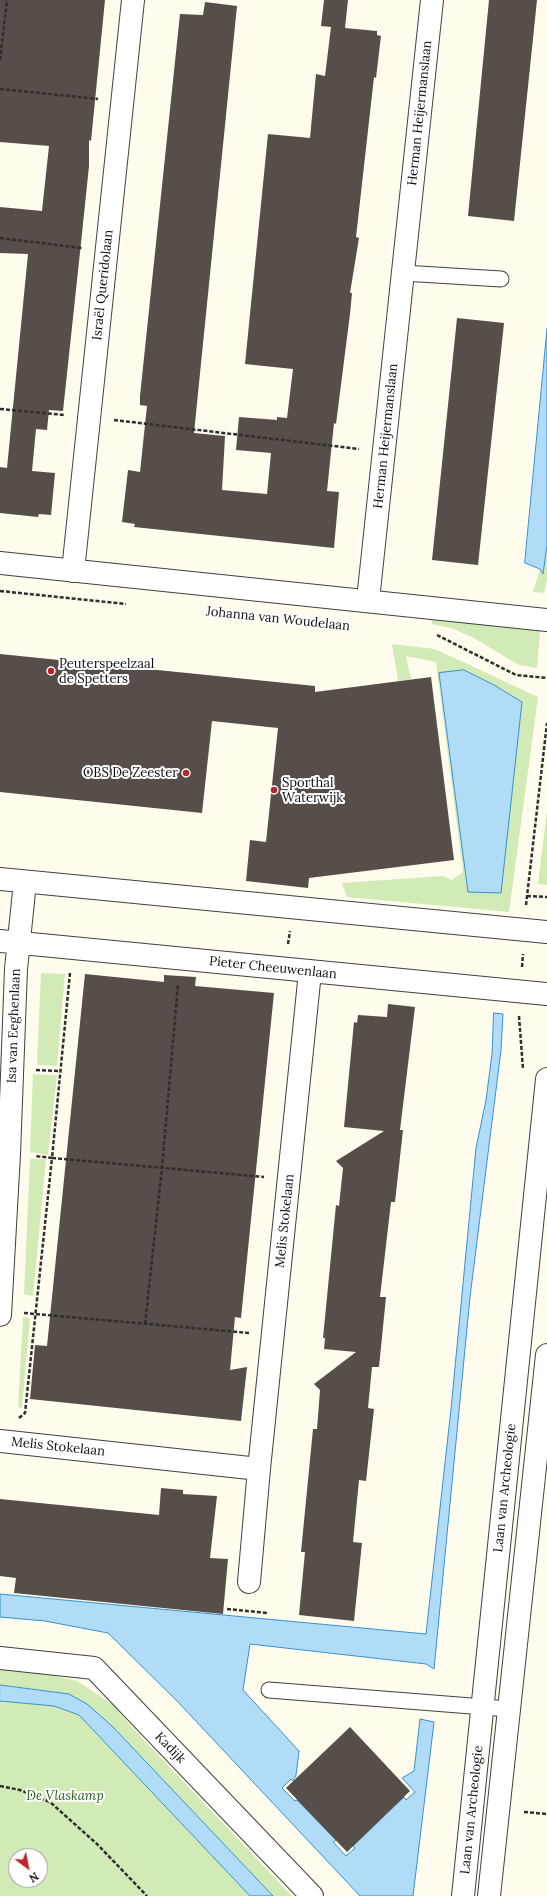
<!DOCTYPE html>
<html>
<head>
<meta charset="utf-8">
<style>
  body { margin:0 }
  #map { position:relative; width:547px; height:1896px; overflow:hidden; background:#fffbed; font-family:Lora,serif }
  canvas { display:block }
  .north { position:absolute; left:8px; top:1848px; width:40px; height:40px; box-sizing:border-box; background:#fff; border:1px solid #9e9e9e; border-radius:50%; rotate:148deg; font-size:11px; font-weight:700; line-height:16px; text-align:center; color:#0d0d0d }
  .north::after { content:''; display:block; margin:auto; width:14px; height:18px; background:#bf232a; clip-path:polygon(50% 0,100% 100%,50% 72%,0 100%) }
</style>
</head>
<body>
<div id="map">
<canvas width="547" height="1896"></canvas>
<div class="north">N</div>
</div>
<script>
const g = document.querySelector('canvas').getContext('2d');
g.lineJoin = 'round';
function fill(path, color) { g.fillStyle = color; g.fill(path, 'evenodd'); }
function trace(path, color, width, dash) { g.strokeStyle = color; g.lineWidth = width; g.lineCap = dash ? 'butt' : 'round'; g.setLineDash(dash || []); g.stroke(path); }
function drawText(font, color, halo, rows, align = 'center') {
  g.font = font + ' Lora,serif'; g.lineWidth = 4; g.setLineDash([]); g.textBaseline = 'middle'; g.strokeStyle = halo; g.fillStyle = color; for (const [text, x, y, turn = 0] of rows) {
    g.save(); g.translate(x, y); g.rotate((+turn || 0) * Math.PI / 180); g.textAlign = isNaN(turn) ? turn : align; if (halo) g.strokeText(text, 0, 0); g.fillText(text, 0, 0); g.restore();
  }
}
fill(new Path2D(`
  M547,545V580L544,593L533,592L540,569L543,573Z
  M431,619L540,631L537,668L519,665L472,637L451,628L432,624Z
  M392,644L435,649L538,697L509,912L347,897L342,883L443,876L452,880L463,872L436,662L406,656L411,679L398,681ZM463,670L494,685L522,702L468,892L439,674Z
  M547,811V885L538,884Z
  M41,973L65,974L57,1066L37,1065Z
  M33,1074L57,1075L48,1155L30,1152Z
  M30,1159H46L33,1296L24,1294Z
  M23,1317L30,1318L22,1408L18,1407Z
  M0,1669L47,1674L77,1681L112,1704L141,1737L292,1896H273L112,1726L87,1704L69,1694L0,1685Z
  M0,1701L54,1706L79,1715L250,1896H0ZM16,1856H40V1880H16Z`), '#d1eab6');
const water = new Path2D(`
  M547,329V545L543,574L540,569L525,563Z
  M464,670L494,685L522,702L501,893L468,892L439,673Z
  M494,1013L503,1014L501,1050L470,1297L434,1669L426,1664L250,1644L243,1690L299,1751L296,1775L293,1781L291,1779L282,1788L295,1801L297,1800L336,1840L333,1842L346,1856L355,1848L353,1846L404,1797L406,1800L415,1792L402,1778L414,1771L420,1719L434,1722L413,1896H360L178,1702L108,1633L45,1621L0,1617V1594L426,1634L451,1409L476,1148L486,1100L492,1054Z
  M0,1685L69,1694L87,1704L112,1726L273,1896H250L79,1715L54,1706L0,1701Z`);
fill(water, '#b1dcf7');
trace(water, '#3791cf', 1);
fill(new Path2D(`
  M0,0H105L91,141L89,140V166L81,243L63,411L49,410L47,430L36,429L32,471L55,473L51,515L39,514L38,517L0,513V467L7,468L28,254L0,253V207L42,211L49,146L0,142Z
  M324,0H348L345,28L377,31V35L381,36L376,78L374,77L356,237L359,238L350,293H352L350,314L336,424L334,423L327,491L339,492L334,548L134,527L135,524L122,522L128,470L140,472L147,406L140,405V396L180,14L203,15L205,2L237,6L194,433L225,436L222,490L267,494L271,453L236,450L239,417L277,420V417L287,418L293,369L245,364L268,134L310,138L316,74L325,76L331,27L321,26Z
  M489,0H537L514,221L468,216Z
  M457,318L504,323L478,565L432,560Z
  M0,654L315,686V692L431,677L454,860L309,878L308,888L246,881L250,840L266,842L278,728L212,721L202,813L0,792Z
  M85,974L164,982V975L196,977L195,986L274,993L241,1318L235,1317L230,1370L247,1367L241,1421L30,1399L35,1345L47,1346Z
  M388,1004L415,1007L400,1130H403L395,1202H391L380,1297H386L379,1367H372L368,1408L374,1409L366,1481L359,1480L353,1542L362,1543L354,1621L299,1615L305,1552H301L313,1429H317L320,1390L314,1384L356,1352L324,1349L325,1338H323L336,1205L339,1206L343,1168L336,1161L384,1131L344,1127L354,1022L357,1023L358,1015L387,1017Z
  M161,1488L183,1490V1494L217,1496L210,1558L228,1559L223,1614L14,1593L16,1578L0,1576V1499L159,1515Z
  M350,1727L410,1791L347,1852L286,1788Z`), '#564e49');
const service = new Path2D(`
  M403,273L501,279
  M269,1690L509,1709`);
const minor = new Path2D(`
  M0,563L547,620
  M73,571L133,0
  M368,600L432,0
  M0,879L547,932
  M0,941L547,994
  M0,1315L9,1154L16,969L25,882
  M0,1441L259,1469L310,972
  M249,1582L259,1469
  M0,1658L94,1668L312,1896
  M463,1896L547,1079
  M489,1896L547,1355`);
trace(service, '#404040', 17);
trace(minor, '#404040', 24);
trace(new Path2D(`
  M0,60L7,0
  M0,89L98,99
  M0,238L82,248
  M0,409L65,415
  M114,420L359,449
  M0,591L126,604
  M437,635L516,675L547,678
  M527,896L547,897
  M526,905L547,723
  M288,944L290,931
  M522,967L523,954
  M70,973L52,1158L264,1177
  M519,1016L523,1069
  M36,1070L60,1071
  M24,1313L249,1333
  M145,1324L162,1168L178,984
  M19,1418L25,1413L52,1158L35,1156
  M227,1609L268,1613
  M0,1786L20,1790L50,1802L97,1844L147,1896
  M524,1812L547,1814`), '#2f2f2f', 2.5, [4, 2]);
trace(service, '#fff', 15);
trace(minor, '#fff', 22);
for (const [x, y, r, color] of [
  [51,671,4,"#bf232a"],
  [186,773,4,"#bf232a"],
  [274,790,4,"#bf232a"]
]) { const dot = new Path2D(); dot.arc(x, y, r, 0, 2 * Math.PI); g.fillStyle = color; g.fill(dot); trace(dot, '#fff', 1.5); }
drawText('13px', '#0d0d0d', '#fff', [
  ["Herman Heijermanslaan",420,113,-84],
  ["Israël Queridolaan",103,285,-84],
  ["Herman Heijermanslaan",386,436,-84],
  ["Johanna van Woudelaan",278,619,6],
  ["Pieter Cheeuwenlaan",273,968,6],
  ["Isa van Eeghenlaan",14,1026,-88],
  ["Melis Stokelaan",285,1221,-84],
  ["Melis Stokelaan",58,1447,6],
  ["Laan van Archeologie",505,1488,-84],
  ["Kadijk",170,1748,46],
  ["Laan van Archeologie",472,1810,-84]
]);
drawText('13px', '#0d0d0d', '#fff', [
  ["Peuterspeelzaal",59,664],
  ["de Spetters",59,679],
  ["OBS De Zeester",178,773,"right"],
  ["Sporthal",282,783],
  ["Waterwijk",282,798]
], 'left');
drawText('italic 13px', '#2b651c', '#fff', [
  ["De Vlaskamp",65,1796]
]);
</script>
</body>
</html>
